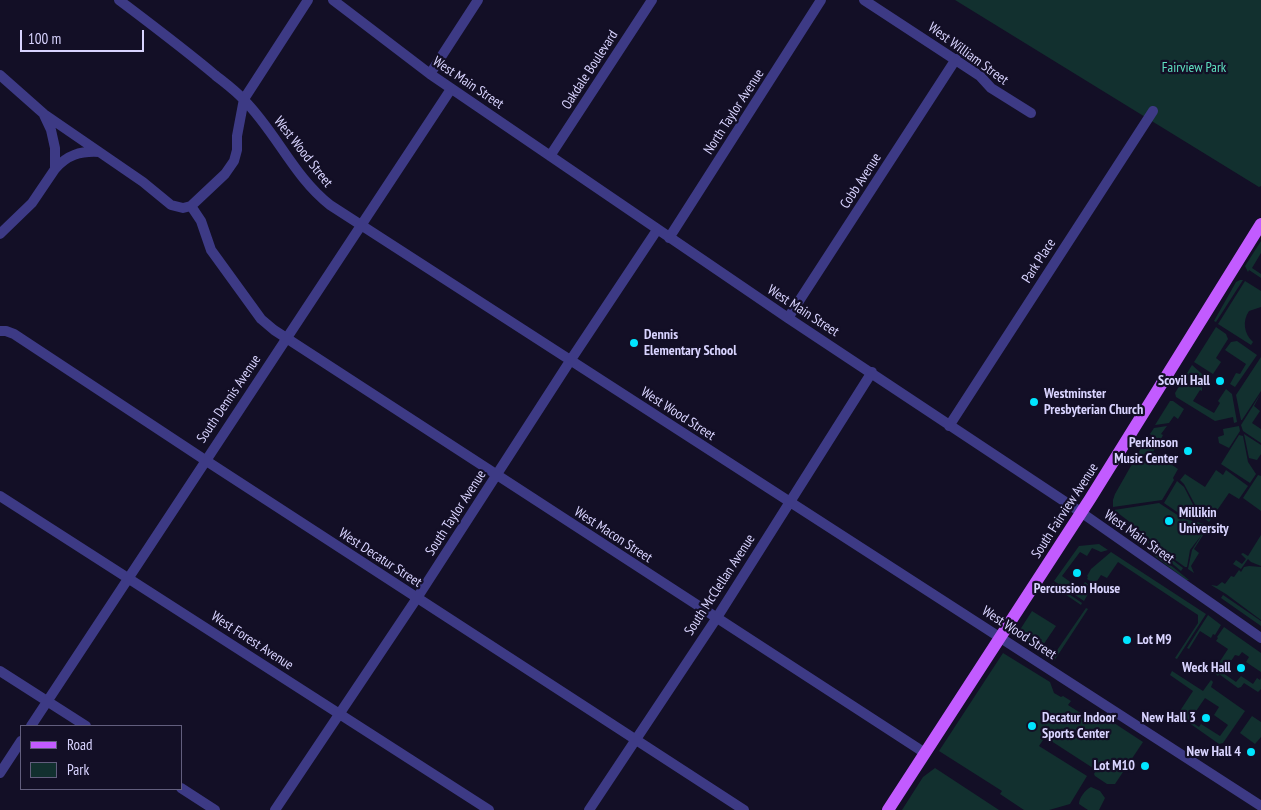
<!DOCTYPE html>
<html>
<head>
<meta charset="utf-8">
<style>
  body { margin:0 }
  #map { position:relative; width:1261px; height:810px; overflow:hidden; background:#130f26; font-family:"PT Sans Narrow",sans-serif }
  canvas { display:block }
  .legend { position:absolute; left:20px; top:725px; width:162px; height:65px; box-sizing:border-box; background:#130f26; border:1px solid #625e7d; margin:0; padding:6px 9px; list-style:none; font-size:15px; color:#d9d4ff }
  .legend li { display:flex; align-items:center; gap:10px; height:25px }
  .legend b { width:25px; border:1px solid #625e7d }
  .scale { position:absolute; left:20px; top:30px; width:124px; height:22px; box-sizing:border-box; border:2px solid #d9d4ff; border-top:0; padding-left:6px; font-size:15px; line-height:18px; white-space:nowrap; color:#d9d4ff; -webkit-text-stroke:4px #130f26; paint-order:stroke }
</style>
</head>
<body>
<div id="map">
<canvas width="1261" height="810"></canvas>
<ul class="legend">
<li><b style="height:6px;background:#c25bff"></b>Road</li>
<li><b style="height:14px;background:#12302f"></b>Park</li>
</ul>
<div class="scale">100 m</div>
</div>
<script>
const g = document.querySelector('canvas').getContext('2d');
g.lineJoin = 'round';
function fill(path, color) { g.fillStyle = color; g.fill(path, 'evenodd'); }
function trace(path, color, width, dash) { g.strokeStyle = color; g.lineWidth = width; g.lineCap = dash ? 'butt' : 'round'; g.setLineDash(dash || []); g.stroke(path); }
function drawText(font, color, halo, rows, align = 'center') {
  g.font = font + ' "PT Sans Narrow",sans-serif'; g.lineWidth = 4.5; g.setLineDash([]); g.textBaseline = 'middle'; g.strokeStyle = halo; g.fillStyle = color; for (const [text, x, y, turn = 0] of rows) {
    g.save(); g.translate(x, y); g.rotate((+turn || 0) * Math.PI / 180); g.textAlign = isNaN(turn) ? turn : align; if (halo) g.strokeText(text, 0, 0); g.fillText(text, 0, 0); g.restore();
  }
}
fill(new Path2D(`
  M955,0H1261V186L1259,187Z
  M1261,241V253L1252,268L1261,274V278L1249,270L1248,272L1245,266Z
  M1240,280H1243L1216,322L1214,321L1236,282Z
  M1245,281L1261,291V307L1249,311C1242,321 1244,334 1253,342L1251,345L1218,324Z
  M1216,327L1226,334L1228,339L1216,358L1221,362L1213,374L1194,362Z
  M1237,341L1257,355L1235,387L1230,384L1236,373L1240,374L1246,364L1225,350L1231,342Z
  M1261,357V391L1242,420H1241L1236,395Z
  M1192,365L1202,374V391L1200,390L1193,401L1214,413L1220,403L1218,401L1226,389L1232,394L1237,422L1234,423L1233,417L1215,421L1176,397L1175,393Z
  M1261,393L1254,406L1260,411L1252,423L1261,429V443L1243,431L1241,425Z
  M1170,401H1173L1184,409L1178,419L1174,416L1169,423L1155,425Z
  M1167,426L1161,434L1163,435L1160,441L1150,434L1154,428Z
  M1239,426L1240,431L1229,448L1219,443L1218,437L1224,435L1223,429Z
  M1244,434L1261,445V454L1257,460L1249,458Z
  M1239,435L1243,436L1248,462L1256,474L1250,483L1221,464Z
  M1148,436L1158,443L1153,452L1178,469L1173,478L1174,480L1162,500L1113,507V500L1115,494Z
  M1216,470L1223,475L1226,470L1248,486L1239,499L1229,493L1209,522L1201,516L1184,484L1180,480L1185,474L1205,487Z
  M1258,475L1261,476V511L1243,498Z
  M1177,481L1184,487L1201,520L1183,516L1164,503Z
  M1159,503L1182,518L1204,524L1205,529L1209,525L1215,529L1213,532L1207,529L1194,549L1199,553L1191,566L1194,573L1188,569L1192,550L1203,533L1190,550L1187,567H1185L1163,551L1135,526L1114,510Z
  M1111,510L1112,518L1189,580H1186L1156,557L1131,533L1112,520L1107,512Z
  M1129,523L1163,553L1183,568L1181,571L1127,525Z
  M1261,535V566L1251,562L1248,559L1241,569L1233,564L1236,560L1242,564L1246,559L1241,554L1243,553L1248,556Z
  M1099,544L1108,550L1101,552L1092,548L1087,556L1080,552L1062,576L1080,589L1085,582L1092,587L1084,601L1054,581L1079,546Z
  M1111,552L1206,614L1177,659L1175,658L1198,623V615L1118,562L1107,578L1101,575L1095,584L1087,579L1088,577L1087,576L1091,569Z
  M1249,566L1261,567V620L1226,594L1211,585L1217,586L1222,582L1225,584L1231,576L1234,577L1239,570L1241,572L1244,567Z
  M1053,583L1082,603L1081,605L1056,588L1048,589Z
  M1223,595L1261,621V626L1221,598Z
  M1086,608L1088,609L1054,661L1051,659Z
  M1032,611L1056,626L1039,651L1016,636Z
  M1208,615L1221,625L1215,635L1213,634L1211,638L1200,631L1189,649L1187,648Z
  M1224,627L1261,653V672L1246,662L1249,657L1242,652L1239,656L1235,655L1223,673L1236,682L1241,676L1253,684L1257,678L1260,680L1261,678V689L1258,692L1244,683L1241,687L1238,688L1219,674L1218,676L1213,672L1228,649L1216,641L1218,638L1217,637Z
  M1003,653L1050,682L1054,693L1061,697L1063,696L1071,701L1068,705L1090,719L1092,718L1102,723L1111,721L1143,742L1115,784H1107L1095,776L1094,774L1096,770L1045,737L1039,746L1087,776L1070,804L1049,810H1024L1000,794L1002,791L939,751Z
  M1172,671L1203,691L1211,680L1213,682L1211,687L1245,711L1223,743L1219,744L1185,720L1177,719L1176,717L1193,691L1170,675ZM1205,698L1219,707L1214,715L1228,725L1220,736L1201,724L1199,727L1193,723L1195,719L1192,717Z
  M1252,716L1261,722V737L1255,744L1240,733Z
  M935,768L999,810H902L923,777Z
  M1091,787L1100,791L1105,798L1099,810H1088L1079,804C1079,798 1085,790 1091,787Z`), '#12302f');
trace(new Path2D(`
  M119,0C152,25 184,49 215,75C225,83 236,91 244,100C276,132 294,177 330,205L1261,806
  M333,0L430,74L788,318L1082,513L1261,638
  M864,0L980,76L991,88L1031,113
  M430,74L478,0
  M0,75L44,114L143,182L171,205L183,208L191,206L201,221L211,250L261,319L274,330L925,753
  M550,156L652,0
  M55,169C67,155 80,151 99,152
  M191,206L225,174L234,161L237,150V136L244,99L308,0
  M0,234L32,203L55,169V148L51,130L44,115
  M669,238L821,0
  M788,318L956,59
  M0,331H6L14,334L205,460L744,810
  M949,426L1153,111
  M0,496L489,810
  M0,671L86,726
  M31,726L451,89
  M0,773L21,741
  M181,788L215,810
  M275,810L417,598L570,361L657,230
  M589,810L716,619L872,372`), '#3d3a85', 10);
trace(new Path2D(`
  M888,810L1090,499L1261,224`), '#c25bff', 12);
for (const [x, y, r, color] of [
  [634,343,5,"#00e5ff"],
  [1220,381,5,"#00e5ff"],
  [1034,402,5,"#00e5ff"],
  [1188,451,5,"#00e5ff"],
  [1169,521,5,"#00e5ff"],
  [1077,573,5,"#00e5ff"],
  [1127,640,5,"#00e5ff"],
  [1241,668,5,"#00e5ff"],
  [1206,718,5,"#00e5ff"],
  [1032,726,5,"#00e5ff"],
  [1251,752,5,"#00e5ff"],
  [1145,766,5,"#00e5ff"]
]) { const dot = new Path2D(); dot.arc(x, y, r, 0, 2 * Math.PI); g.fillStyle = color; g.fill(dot); trace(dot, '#130f26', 2); }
drawText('14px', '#d9d4ff', '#130f26', [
  ["West William Street",968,54,36],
  ["Oakdale Boulevard",590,70,-57],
  ["West Main Street",468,83,34],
  ["North Taylor Avenue",734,112,-57],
  ["West Wood Street",303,152,52],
  ["Cobb Avenue",861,181,-57],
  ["Park Place",1039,261,-57],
  ["West Main Street",803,311,33],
  ["South Dennis Avenue",229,399,-56],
  ["West Wood Street",678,414,33],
  ["South Fairview Avenue",1065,511,-57],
  ["South Taylor Avenue",456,513,-57],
  ["West Macon Street",613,535,33],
  ["West Main Street",1139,537,35],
  ["West Decatur Street",380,558,33],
  ["South McClellan Avenue",720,585,-57],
  ["West Wood Street",1019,633,33],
  ["West Forest Avenue",252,641,33]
]);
drawText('14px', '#5fe0c0', '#130f26', [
  ["Fairview Park",1194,68]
]);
drawText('bold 14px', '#d9d4ff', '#130f26', [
  ["Dennis",644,335,"left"],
  ["Elementary School",644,351,"left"],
  ["Scovil Hall",1210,381],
  ["Westminster",1044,394,"left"],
  ["Presbyterian Church",1044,410,"left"],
  ["Perkinson",1178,443],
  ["Music Center",1178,459],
  ["Millikin",1179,513,"left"],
  ["University",1179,529,"left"],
  ["Percussion House",1077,589,"center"],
  ["Lot M9",1137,640,"left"],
  ["Weck Hall",1231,668],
  ["Decatur Indoor",1042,718,"left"],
  ["Sports Center",1042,734,"left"],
  ["New Hall 3",1196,718],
  ["New Hall 4",1241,752],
  ["Lot M10",1135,766]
], 'right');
</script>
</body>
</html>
